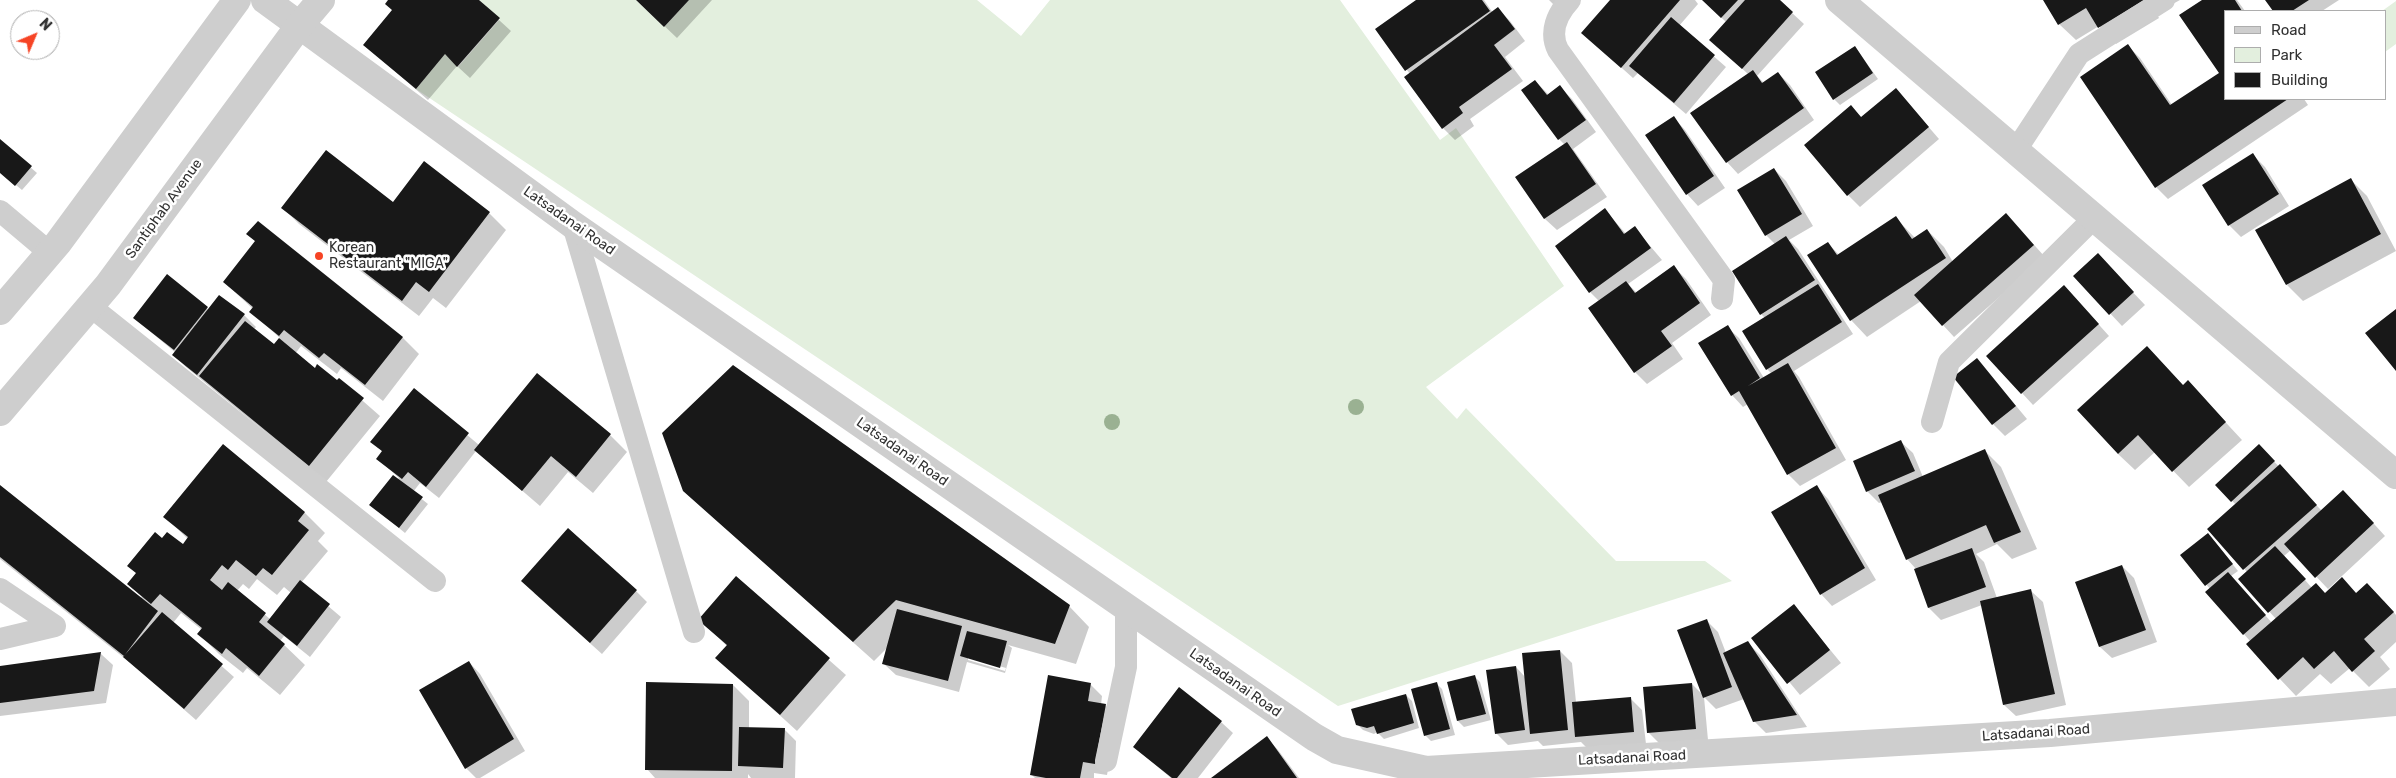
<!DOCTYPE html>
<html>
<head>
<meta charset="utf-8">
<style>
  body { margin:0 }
  #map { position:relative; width:2396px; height:778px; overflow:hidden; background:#fff; font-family:Rubik,sans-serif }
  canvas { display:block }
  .legend { position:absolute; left:2224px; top:10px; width:162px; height:90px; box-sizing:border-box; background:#fff; border:1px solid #adadad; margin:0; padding:6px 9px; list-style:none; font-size:15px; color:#313131 }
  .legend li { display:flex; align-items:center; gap:10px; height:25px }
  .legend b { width:25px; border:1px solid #adadad }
  .north { position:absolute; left:10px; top:10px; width:50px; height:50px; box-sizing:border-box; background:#fff; border:1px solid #adadad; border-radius:50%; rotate:45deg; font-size:14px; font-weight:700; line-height:20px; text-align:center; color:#313131 }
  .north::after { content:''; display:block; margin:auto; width:18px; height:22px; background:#f64425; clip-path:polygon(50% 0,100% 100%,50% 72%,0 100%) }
</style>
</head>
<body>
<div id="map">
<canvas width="2396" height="778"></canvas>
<ul class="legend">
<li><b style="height:6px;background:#cecece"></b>Road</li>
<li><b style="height:14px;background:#e3efde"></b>Park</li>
<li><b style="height:14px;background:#181818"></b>Building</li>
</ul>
<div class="north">N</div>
</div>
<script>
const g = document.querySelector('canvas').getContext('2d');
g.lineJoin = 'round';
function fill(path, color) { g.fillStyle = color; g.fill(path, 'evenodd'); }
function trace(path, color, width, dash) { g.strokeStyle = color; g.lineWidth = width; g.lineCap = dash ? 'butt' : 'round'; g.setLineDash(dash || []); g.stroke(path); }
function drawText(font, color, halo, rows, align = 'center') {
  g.font = font + ' Rubik,sans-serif'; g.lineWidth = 5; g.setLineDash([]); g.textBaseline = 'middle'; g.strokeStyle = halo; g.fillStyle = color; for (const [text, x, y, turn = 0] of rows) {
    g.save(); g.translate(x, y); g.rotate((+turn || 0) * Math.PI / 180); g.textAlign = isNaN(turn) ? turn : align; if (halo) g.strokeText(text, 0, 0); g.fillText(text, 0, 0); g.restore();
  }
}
fill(new Path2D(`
  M479,0H636L664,27L689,0H977L1021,36L1050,0H1340L1440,140L1456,128L1564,286L1426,387L1457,419L1466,408L1616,561H1705L1732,581L1338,706L416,89L445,54L458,67L500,19Z
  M2396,1V44L2385,52V11H2382Z`), '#e3efde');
fill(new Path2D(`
  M390,0H477L511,31L470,78L457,66L428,100L365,45L393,10Z
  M637,0H712L677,38Z
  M1418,0H1484L1493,13L1498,9L1510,21L1525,41L1505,57L1523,81L1470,119L1474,126L1455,140L1443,128L1410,74L1377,30Z
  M1549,0H1580L1565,16Z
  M1612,0H1695L1698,4L1679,26L1726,67L1686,114L1638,73L1633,78L1595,44Z
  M1703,0H1778L1804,24L1757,76L1764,83L1778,73L1790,85L1814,120L1738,174L1727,162L1748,74L1723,51L1726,22Z
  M2045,0H2180L2160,11L2149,1L2159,18L2116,44L2099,26L2076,40L2059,24Z
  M2204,0H2237L2245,11H2225V99H2304L2308,105L2168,199L2156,187L2128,46L2140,58L2172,105L2220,73Z
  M2267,0H2339L2322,11H2274Z
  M1855,47L1878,79L1840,105L1834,99Z
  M1535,81L1549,95L1560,87L1572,99L1596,132L1573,149L1607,197L1557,230L1545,219L1517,177L1565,145L1559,139Z
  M1907,102L1939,139L1860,207L1848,195L1851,107L1862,118Z
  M1674,118L1685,130L1725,188L1698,206L1687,194Z
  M0,141L37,173L22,190L0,172Z
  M2253,155L2265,167L2289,206L2241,237L2229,225Z
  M424,163L489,213L506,230L446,308L433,298L419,316L299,224L283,208L393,204Z
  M1774,169L1786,181L1813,226L1789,240L1798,249L1853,334L1794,371L1799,377L1846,460L1800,486L1788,474L1748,404L1743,407L1732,395L1727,327L1739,338L1764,378L1772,374L1767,369L1765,318L1761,314L1775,244L1766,235L1739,191Z
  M2350,179L2367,196L2396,251L2303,301L2287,285Z
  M1605,210L1626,234L1634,227L1662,260L1628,284L1637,293L1674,267L1686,279L1711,315L1672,343L1683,359L1647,384L1635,372L1590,308L1599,301L1590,292Z
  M1896,218L1915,238L1927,230L1944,247L1953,262L2018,227L2045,257L1954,337L1921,301L1867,337L1851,320L1828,243L1839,255Z
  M248,234L403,338L419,354L383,401L341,368L337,374L301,346L295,354L315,370L337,382L339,380L380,416L326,482L186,367L174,355L176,353L134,318L167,276L209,310L244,315L256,327L254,329L274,346L280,338L251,312L253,309L224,282L256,242Z
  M2109,267L2145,305L2122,326L2075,276Z
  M2076,299L2109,336L2033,405L2022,393Z
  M1977,359L2027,419L2005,436L1993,424Z
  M538,375L610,435L627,452L593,493L568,472L540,506L476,451L439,498L420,483L413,492L428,504L405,533L371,505L399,478L378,459L383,452L372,442L414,390L479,445Z
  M2183,386L2204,399L2242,440L2189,487L2155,452L2135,470L2118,454Z
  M1901,442L1913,453L1923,477L1984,450L2001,467L2037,549L2012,559L1997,544L1976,554L1984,562L1997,598L2031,591L2043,602L2066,705L2016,716L2004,705L1982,605L1941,620L1929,608L1916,569L1907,559L1882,502L1879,503L1867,491Z
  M223,446L305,513L325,533L318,541L328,551L301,583L341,617L310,657L284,636L280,641L305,665L280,695L247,668L243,673L219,654L199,634L202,630L181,613L173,623L234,677L196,720L133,665L0,559V487L140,598L142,597L128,584L162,540L183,546L188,539L165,517ZM257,579L277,595L284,587L291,593L270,619L237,591L243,584L249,589Z
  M2259,446L2322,511L2355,503L2385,536L2328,589L2291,550L2284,556L2312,588L2326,594L2342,579L2357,594L2384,601L2396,615V642L2380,657L2390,669L2369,687L2350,668L2331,684L2320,674L2296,696L2247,644L2250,641L2207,592L2210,589L2182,555L2214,541L2238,571L2231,576L2272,623L2276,619L2240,579L2247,572L2209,529L2236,505L2217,485Z
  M1817,487L1828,499L1876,580L1832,606L1821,594Z
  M684,491L1069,606L1089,627L1076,664L1008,645L1012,648L1005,673L967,662L959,692L896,675L884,664L888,647L874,661ZM968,657L1006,668L1005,671L968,660Z
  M2122,566L2134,578L2157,642L2112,658L2100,647L2077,583Z
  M736,578L846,675L797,731L717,658L727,646L700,620Z
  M636,591L647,602L602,654L534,593Z
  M1794,606L1841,663L1800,695L1753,638Z
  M1706,620L1718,632L1726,653L1748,643L1760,655L1807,727L1766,733L1754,721L1744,699L1716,709L1704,697L1708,740L1660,744L1648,732L1692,684L1704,696Z
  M1560,651L1572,663L1576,702L1630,698L1642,710L1646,744L1588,749L1581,742L1543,746L1538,741L1508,745L1496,733L1516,667L1525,677Z
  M101,654L113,665L106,703L0,716V667Z
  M469,662L480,674L525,751L480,778H476L466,768Z
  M1474,676L1480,682L1491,720L1464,727L1458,721L1448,683Z
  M1436,683L1442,689L1455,735L1431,741L1425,735Z
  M1090,684L1102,696L1101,705H1105L1117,717L1107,775L1094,773V778H1035L1032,775Z
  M733,685L749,701V728L784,729L796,741L795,778H751L748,774V778H655L647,769Z
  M1406,695L1412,701L1419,728L1384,739L1377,732L1374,734L1363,730L1357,724Z
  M1221,722L1233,733L1198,778H1171L1134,747Z
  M1267,738L1278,750L1299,778H1213Z`), '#0003');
fill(new Path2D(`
  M388,0H479L500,18L457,67L445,54L416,89L363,45L392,10L385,4Z
  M636,0H689L664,27Z
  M1416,0H1482L1490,11L1405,71L1375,29Z
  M1610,0H1680L1621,68L1581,33Z
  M1702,0H1738L1721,18Z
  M1745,0H1780L1793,12L1742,69L1709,40Z
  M2043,0H2144L2098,28L2086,8L2058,25Z
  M2202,0H2235L2242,11H2225V99H2288L2155,188L2080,77L2128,44L2170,105L2219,73L2179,15Z
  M2265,0H2309L2292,11H2273Z
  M1498,7L1515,29L1494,45L1512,69L1459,107L1463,113L1442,129L1404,77Z
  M1671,17L1715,55L1674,103L1629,66Z
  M1855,46L1873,73L1833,100L1815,72Z
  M1753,70L1762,83L1778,72L1804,108L1726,163L1690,113Z
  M1535,80L1547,95L1560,85L1586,120L1558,140L1521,90Z
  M1896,88L1929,127L1847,196L1804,145L1851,105L1861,117Z
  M1674,116L1714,176L1686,195L1645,135Z
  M0,139L32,166L15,186L0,173Z
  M1567,142L1596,184L1544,219L1515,177Z
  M326,150L393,202L424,161L490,212L429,292L416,282L402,301L281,208Z
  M2253,153L2279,194L2228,226L2202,185Z
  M1774,168L1802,214L1765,236L1737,190Z
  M2351,178L2381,234L2286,285L2255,230Z
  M1605,208L1624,234L1635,226L1651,248L1589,293L1555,246Z
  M2006,213L2034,245L1942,326L1914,295Z
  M1896,216L1912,239L1927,229L1946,258L1850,321L1807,255L1828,242L1837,255Z
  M258,221L403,337L365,385L324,353L319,358L284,330L279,336L249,312L253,307L223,282L255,241L246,234Z
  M1786,236L1815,280L1760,315L1732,271Z
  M2098,253L2134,292L2109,315L2073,276Z
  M1674,265L1700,303L1661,331L1672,346L1634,373L1588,308L1626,281L1635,293Z
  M167,274L208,307L174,350L133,318Z
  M1818,284L1842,322L1766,370L1742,331Z
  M2064,285L2099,324L2021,394L1986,356Z
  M219,295L245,314L197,375L172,355Z
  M2396,309V371L2365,333Z
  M245,321L274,344L279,338L315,368L317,364L337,380L339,378L364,398L309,466L199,376Z
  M1728,325L1760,378L1748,386L1788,363L1836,448L1787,475L1739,391L1731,396L1698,343Z
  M2147,346L2183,385L2188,380L2226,422L2172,472L2138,435L2118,454L2077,410Z
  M1977,358L2016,406L1992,425L1953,377Z
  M733,365L1070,605L1055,644L896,600L853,642L683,491L662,433Z
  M537,373L611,434L576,477L551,456L522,491L474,450Z
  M414,388L469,433L426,487L408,472L402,479L376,459L382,451L370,442Z
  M1901,440L1915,471L1866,492L1853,461Z
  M223,444L305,512L298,521L309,530L272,575L263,568L256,576L236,560L228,570L222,565L210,580L222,590L228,582L266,613L259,622L285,644L259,676L226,648L222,654L197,634L202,628L160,594L151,604L127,584L136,573L127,566L155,532L162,538L167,532L183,544L188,537L163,517Z
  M2259,444L2275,461L2231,502L2215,485Z
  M1985,449L2021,532L1994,543L1986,525L1906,560L1878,495Z
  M2280,464L2317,505L2243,570L2207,529Z
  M393,475L423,497L399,528L369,505Z
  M0,485L158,611L124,656L0,557Z
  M1817,485L1865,568L1820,595L1771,512Z
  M2343,490L2374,523L2315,578L2284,544Z
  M568,528L637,590L590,643L521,581Z
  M2208,533L2233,564L2205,586L2180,555Z
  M2275,546L2306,579L2268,613L2238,579Z
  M1972,548L1986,587L1928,608L1914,569Z
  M2122,565L2146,630L2099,647L2075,582Z
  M2228,572L2266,615L2243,635L2205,592Z
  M736,576L830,658L780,715L715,658L727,645L698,620Z
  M2342,577L2356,593L2367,583L2394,612L2364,639L2375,651L2352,672L2334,651L2314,669L2303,657L2278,680L2246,644L2316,583L2325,593Z
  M300,580L330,604L297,646L267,622Z
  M2031,589L2055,694L2003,705L1980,601Z
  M1794,604L1830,650L1787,684L1751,638Z
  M897,609L962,626L948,681L882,664Z
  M162,612L223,664L184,709L123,657Z
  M1707,619L1732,687L1703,698L1677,630Z
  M967,631L1007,641L1000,668L960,656Z
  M1748,641L1797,715L1753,722L1723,653Z
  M1560,650L1568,730L1530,734L1522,653Z
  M101,652L94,691L0,703V666Z
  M469,661L514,739L465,769L419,690Z
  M1516,666L1525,730L1495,734L1486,670Z
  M1048,675L1091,683L1088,701L1106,704L1095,764L1083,762L1080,778H1046L1030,775Z
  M1475,675L1486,714L1457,721L1447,682Z
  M646,682L733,684L732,771L645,770Z
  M1437,682L1450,729L1424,736L1411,689Z
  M1692,683L1696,729L1647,733L1643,687Z
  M1179,687L1222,721L1177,778H1172L1133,747Z
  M1406,694L1414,723L1377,734L1374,726L1367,728L1356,725L1351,709Z
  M1631,697L1634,732L1575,737L1572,702Z
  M739,727L785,728L783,768L738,766Z
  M1267,736L1297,778H1211Z`), '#181818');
trace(new Path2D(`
  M1570,0C1557,14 1549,32 1558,50L1724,280L1722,299
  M2016,150L2079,54L2164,0
  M0,211L50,253
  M573,225L694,632
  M90,306L435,581
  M1932,422L1949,362L2095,217
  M0,589L55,626L0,639
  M1106,761L1126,667V607`), '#cecece', 22);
trace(new Path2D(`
  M265,0L573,225L1314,737L1337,750L1426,770L2050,733L2396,702
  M1839,0L2396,475`), '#cecece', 28);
trace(new Path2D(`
  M0,311L58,243L237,0
  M0,412L108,285L299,26L321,0`), '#cecece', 28);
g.fillStyle = '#9ab192';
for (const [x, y] of [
  [1356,407],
  [1112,422]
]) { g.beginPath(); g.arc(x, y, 8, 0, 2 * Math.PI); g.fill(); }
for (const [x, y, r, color] of [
  [319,256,5,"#f64425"]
]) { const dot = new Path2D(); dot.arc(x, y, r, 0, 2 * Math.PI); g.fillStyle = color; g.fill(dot); trace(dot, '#fff', 2); }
drawText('14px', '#313131', '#fff', [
  ["Santiphab Avenue",164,209,-54],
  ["Latsadanai Road",569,221,35],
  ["Latsadanai Road",902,452,35],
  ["Latsadanai Road",1235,683,35],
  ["Latsadanai Road",2036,733,-4],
  ["Latsadanai Road",1632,758,-3]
]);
drawText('14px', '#313131', '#fff', [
  ["Korean",329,248],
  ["Restaurant \"MIGA\"",329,264]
], 'left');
</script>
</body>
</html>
